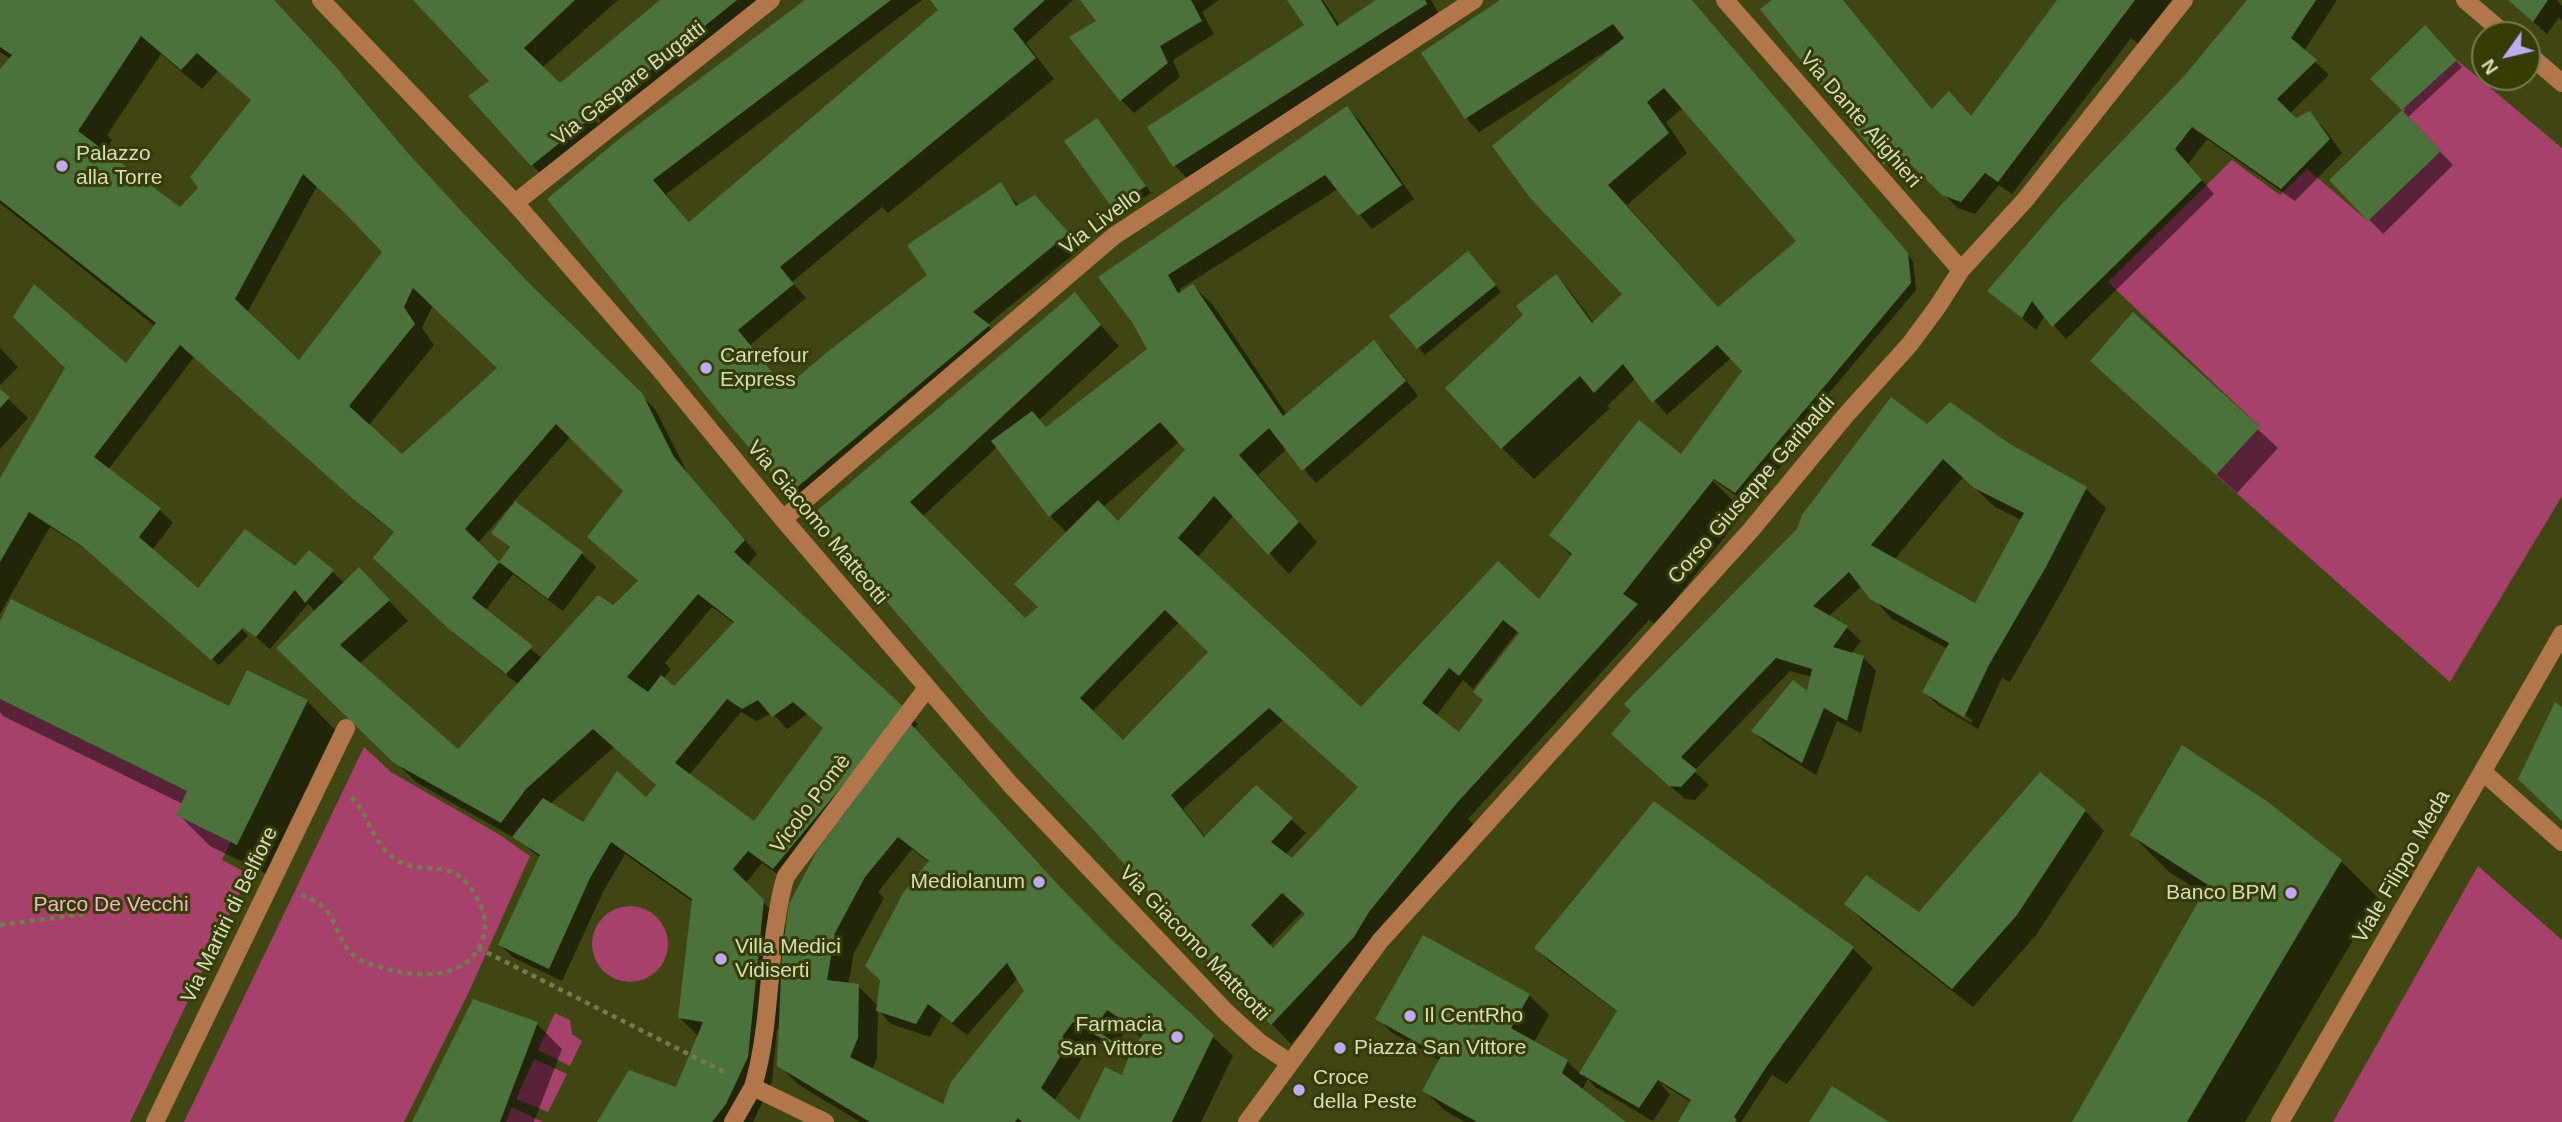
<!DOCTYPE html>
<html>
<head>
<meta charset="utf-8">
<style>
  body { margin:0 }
  #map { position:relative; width:2562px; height:1122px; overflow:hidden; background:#3f4612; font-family:Arial,sans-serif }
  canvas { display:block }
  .north { position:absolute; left:2471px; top:21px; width:70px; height:70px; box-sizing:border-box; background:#353c04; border:2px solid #757c4d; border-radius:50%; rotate:236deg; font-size:19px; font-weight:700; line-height:28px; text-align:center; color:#d6ddbb }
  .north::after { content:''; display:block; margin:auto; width:24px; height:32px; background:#bea9f4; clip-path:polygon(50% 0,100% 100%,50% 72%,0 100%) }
</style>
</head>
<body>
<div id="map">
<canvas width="2562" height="1122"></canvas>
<div class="north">N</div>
</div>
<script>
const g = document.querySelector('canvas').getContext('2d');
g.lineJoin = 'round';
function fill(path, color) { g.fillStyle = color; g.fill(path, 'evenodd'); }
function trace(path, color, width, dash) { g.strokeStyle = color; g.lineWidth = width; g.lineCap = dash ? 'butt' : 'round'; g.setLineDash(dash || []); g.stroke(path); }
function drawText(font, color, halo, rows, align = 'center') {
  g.font = font + ' Arial,sans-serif'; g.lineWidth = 6; g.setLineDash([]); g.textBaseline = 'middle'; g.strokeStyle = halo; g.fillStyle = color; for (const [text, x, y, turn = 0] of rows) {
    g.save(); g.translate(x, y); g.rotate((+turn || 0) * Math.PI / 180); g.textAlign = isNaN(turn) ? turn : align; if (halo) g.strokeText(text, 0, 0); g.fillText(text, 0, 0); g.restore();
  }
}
fill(new Path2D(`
  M2457,60L2562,148V496L2450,682L2216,475L2260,427L2108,282L2232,160L2280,195L2307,169L2368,221L2441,151L2402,110Z
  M0,699L187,791L231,841L222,860L249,874L130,1122H0Z
  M364,747L391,772L500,835L530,856L467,996L404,1122H184Z
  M2478,866L2562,940V1122H2333Z
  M592 944a38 38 0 1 1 76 0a38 38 0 1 1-76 0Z
  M555,1013L570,1020L572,1034L582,1041L570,1066L538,1050Z
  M534,1059L567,1074L548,1112L516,1099Z
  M512,1107L543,1122H506Z`), '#a5416b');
fill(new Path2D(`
  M0,0H273L350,83L420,168L545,300L655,409L687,472L757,554L747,566L918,724L914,729L1075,905L1233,1056L1201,1122H1080L1123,1077L1129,1061L1094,1040L1054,1101L1079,1122H860L799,1085L779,1065L780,1030L777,1029L772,1082L753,1122H599L677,1089L699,1037L680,1018L693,902L625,854L603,892L562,981L514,958L500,945L541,858L516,839L416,782L279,648L316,612L308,604L270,649L243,626L241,628L248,636L219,665L91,552L50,527L0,614V481L67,368L127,367L156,327L0,203V73L11,59L0,52ZM161,54L202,89L218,71L253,100L200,188L179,209L104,153L112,140L107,135ZM317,186L354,220L384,252L299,362L247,313ZM433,305L499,369L401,456L368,426L434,345L422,328ZM194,357L373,516L395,533L389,571L465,642L519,685L459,752L359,664L408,621L378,589L345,583L309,552L295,569L198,591L152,550L173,523L159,509L108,470ZM571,436L625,491L603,550L639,582L612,606L543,659L485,611L513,574L563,611L596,567L582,554L513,502ZM511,505L513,507L494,533L511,549L499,564L477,544ZM712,607L735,624L675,688L663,679L671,669L665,663ZM741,712L757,721L772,713L787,729L807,714L824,729L755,824L689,775ZM614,747L658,786L646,799L583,824L550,804ZM840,817L843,819L787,926L745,884L762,863L787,881ZM912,849L930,863L878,1006L858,986L848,985L854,953L884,898L878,892ZM1018,978L1026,991L944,1107L872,1070L877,1058L878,1010L891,1024L930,1037L942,1016L967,1035ZM1127,1028L1142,1038L1129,1061L1115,1047Z
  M416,0H618L542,68L598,124L601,121L563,83L662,0H767L552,185L532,165L492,81Z
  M808,0H922L666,194L690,223L941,10L933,0H1073L1026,43L1054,79L888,213L882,207L792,282L806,298L750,345L786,389L930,276L1000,185L1019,206L1048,211L1081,248L987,325L1002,339L804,506L724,415L549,199Z
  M1082,0H1219L1202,12L1214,34L1173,60L1180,77L1134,113L1121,100L1099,22Z
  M1289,0H1323L1340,26L1379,0H1431L1445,24L1188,179L1175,166L1150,128L1306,25Z
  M1503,0H1692L1913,261L1916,290L1818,406L1825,413L1749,505L1714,480L1713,481L1744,512L1656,625L1649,620L1468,819L1474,825L1373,957L1291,1044L1185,934L1152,892L814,515L1075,295L1119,346L1039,420L1047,428L1149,350L1133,321L1100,277L1347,108L1360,121L1414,199L1372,229L1338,189L1180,289L1182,293L1193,286L1213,305L1287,415L1374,342L1387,355L1418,396L1316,483L1287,449L1258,475L1317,542L1289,574L1234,515L1197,558L1361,709L1498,563L1539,601L1572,556L1551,535L1682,456L1744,371L1732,357L1667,415L1636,378L1607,406L1610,408L1534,479L1502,448L1523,317L1556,276L1569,290L1594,323L1624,294L1532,198L1618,46L1617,44L1479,132L1466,118ZM1684,107L1798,241L1719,308L1627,205L1687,153L1666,122ZM1180,441L1188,450L1118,523L1103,507ZM997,447L1050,516L1067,533L1040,607L1025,620L922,517ZM1179,622L1210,652L1123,742L1092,712ZM1517,632L1520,634L1485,701L1459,734L1436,716L1463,680L1473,689ZM1283,720L1360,788L1292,860L1285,855L1306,833L1256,787L1206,838L1183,809ZM1303,911L1307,915L1273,950L1269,946Z
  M1774,0H1843L1933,110L1972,118L2060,0H2189L2151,54L2131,38L2012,194L1999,185L1975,214L1958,208L1912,163L1899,177L1886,163L1762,9Z
  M2249,0H2337L2304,51L2329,75L2290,113L2296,120L2309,113L2323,127L2342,153L2295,201L2207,139L2188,164L2214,194L2066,339L2045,315L2036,330L1990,291L2186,76Z
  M2509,0H2557L2562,6V21L2559,17L2547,34Z
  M2425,27L2462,67L2407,118L2453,165L2383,234L2331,180L2405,110L2372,79Z
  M1097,120L1151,193L1120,214L1114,208Z
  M1474,260L1501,292L1425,355L1392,316Z
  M2133,314L2278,448L2237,493L2112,380Z
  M0,348L18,367L0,385Z
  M0,391L28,418L0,449Z
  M1927,426L2009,445L2086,489L2106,508L2065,586L2010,682L2002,678L1978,729L1938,705L1924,692L1948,649L1892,619L1862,586L1828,617L1847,628L1861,641L1851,654L1863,657L1876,671L1861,733L1837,721L1816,775L1767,744L1753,731L1809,694L1812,677L1790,671L1694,771L1709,785L1695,800L1685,799L1626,747ZM1963,477L1995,507L2022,520L1975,605L1894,560ZM1938,699L1973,720L1971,723L1938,703Z
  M0,625L230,708L307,701L338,733L269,875L210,846L178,814L183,804L3,716L0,712Z
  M2085,811L2104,831L2036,935L1973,1007L1866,924L1846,904L1920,914Z
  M2132,835L2341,861L2378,898L2245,1122H2074L2205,894L2169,872Z
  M1738,866L1853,949L1873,968L1787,1084L1772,1075L1741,1122H1680L1691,1102L1659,1082L1670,1095L1653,1121L1595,1087L1588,1079L1582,1090L1623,1122H1465L1444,1110L1425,1091L1441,1061L1391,1032L1378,1019L1529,995L1549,1015L1534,1042L1567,1061L1581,1075L1619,1013L1549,961L1536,948Z
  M537,1024L562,1049L534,1122H414Z`), '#0007');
fill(new Path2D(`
  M0,0H274L336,67L407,152L464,214L531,285L642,393L674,457L745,540L734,552L906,709L773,869L748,851L733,869L764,900L748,1057L726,1104L712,1122H597L629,1070L676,1087L703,1022L678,1018L692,899L611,842L590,878L549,969L498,945L540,855L512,837L543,798L583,822L617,771L646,797L656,785L593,729L526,789L501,823L394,763L276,648L359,567L390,600L340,645L458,749L598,595L613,605L638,581L587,537L623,491L556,424L465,529L499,562L472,598L533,646L506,674L449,629L373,558L394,532L352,498L180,345L94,457L161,508L139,537L198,588L245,529L295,566L309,550L334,570L305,603L295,590L256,637L243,628L211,660L82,546L29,512L0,562V478L65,368L13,317L34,284L126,363L156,323L0,200V69L12,55L0,47ZM141,36L181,70L197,53L251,100L190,177L198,188L180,207L78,131ZM303,174L344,212L382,252L299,360L235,299ZM413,288L497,368L402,454L349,406L415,324L404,307ZM698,594L734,622L674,686L661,675L648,692L627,677ZM727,699L742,709L758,700L772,717L793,702L823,728L754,821L675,763Z
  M413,0H575L524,48L560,83L660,0H737L531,166L468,96L489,81Z
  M805,0H891L653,180L689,222L938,10L930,0H1045L1013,29L1036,58L780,267L794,284L738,330L785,388L826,353L927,275L907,245L1001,182L1016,206L1035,195L1069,233L973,312L990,325L789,494L722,416L547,199L619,139Z
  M1080,0H1191L1202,21L1160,46L1168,63L1120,101L1069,37L1096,21Z
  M1287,0H1321L1337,26L1376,0H1425L1427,4L1173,167L1147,127L1304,25Z
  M1500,0H1692L1908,253L1911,283L1735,493L1714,479L1623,594L1638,604L1456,804L1369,912L1354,937L1271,1025L1184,935L1150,893L1090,826L986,717L812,515L1075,292L1101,325L910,502L1025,618L1038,607L1014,584L1098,500L1118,521L1185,450L1160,422L1049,517L991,441L1032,411L1046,427L1147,349L1132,322L1098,277L1347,106L1402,185L1358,216L1325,175L1168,275L1178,293L1193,284L1283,416L1374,340L1406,381L1302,471L1269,428L1239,455L1299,522L1268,555L1214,496L1178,538L1361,707L1498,561L1539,599L1572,554L1549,535L1639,420L1681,454L1742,371L1717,345L1652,403L1623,364L1594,393L1580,376L1501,449L1445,388L1523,315L1516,306L1556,274L1592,323L1622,294L1531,199L1492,146L1624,38L1613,24L1465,119L1421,53ZM1664,88L1796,241L1718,307L1608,185L1669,133L1647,102ZM1165,610L1208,652L1123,740L1080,698ZM1503,620L1519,633L1473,692L1483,700L1459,732L1422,703L1449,668L1459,676ZM1269,708L1358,787L1292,858L1271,842L1293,818L1256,785L1204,837L1171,795ZM1282,893L1305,914L1273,948L1251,925Z
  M1772,0H1843L1932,109L1949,91L1971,116L2057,0H2135L1998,182L1985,173L1961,202L1942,195L1897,151L1884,165L1760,9Z
  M2247,0H2316L2291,38L2317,60L2277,99L2296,118L2310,111L2330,139L2281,189L2192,127L2175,149L2202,180L2052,327L2032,301L2022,318L1987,291L2059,207L2185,75Z
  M2508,0H2548L2533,22Z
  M2425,25L2457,60L2402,110L2370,79Z
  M2402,110L2441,151L2368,221L2329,180Z
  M1097,118L1146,186L1113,209L1064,141Z
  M1468,251L1496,285L1417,349L1389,316Z
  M2133,312L2260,427L2216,475L2090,361Z
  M0,389L10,397L0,408Z
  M1891,397L1927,424L1950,402L2010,444L2087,487L2046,567L1990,663L1964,717L1922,692L1949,643L1870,599L1849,572L1813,606L1848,626L1833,647L1864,656L1847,721L1824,708L1802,763L1751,731L1793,680L1807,691L1812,669L1776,658L1681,757L1697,770L1681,787L1669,786L1611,734L1631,711L1624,704L1797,529L1802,515ZM1943,459L1974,488L2024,513L1975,603L1871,545Z
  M515,501L583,552L548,599L499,562L510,547L491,533Z
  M11,599L229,706L247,670L308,700L237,845L176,815L187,791L0,699V621Z
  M2555,702L2562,707V821L2518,779Z
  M910,723L1062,889L1111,939L1214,1035L1172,1122H1022L1018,1118L1015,1122H870L777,1066L782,952L789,904L817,851ZM898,837L929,861L903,893L865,966L880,980L876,1011L916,1024L928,1004L952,1023L1007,963L1024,991L951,1082L943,1104L850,1057L858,1038L859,984L827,980L835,933L865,877ZM1107,1010L1143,1034L1130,1053L1122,1075L1105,1067L1079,1120L1041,1088L1069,1042L1062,1037L1073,1022L1122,1050L1123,1048L1094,1029Z
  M2182,745L2268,802L2342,860L2187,1122H2072L2208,885L2130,835Z
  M2040,772L2086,810L2017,915L1952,989L1844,904L1866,875L1919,912Z
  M1654,801L1854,947L1767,1066L1734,1117L1737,1120L1735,1122H1678L1691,1100L1658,1080L1639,1108L1579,1073L1617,1011L1534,948Z
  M1423,935L1530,994L1511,1028L1568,1060L1562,1073L1626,1122H1477L1422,1091L1441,1056L1375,1019Z
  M473,999L538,1022L500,1122H412Z
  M1832,1086L1889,1122H1809Z`), '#4c723c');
trace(new Path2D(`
  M301,895C309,898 318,902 324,908C344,929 335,951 370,964C396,973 434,980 459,967C473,960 484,944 485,929C486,918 482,907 477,898C452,852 425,879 395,859C371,843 370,813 349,795
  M0,925L85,914
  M478,948L724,1072`), '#747b4d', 4.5, [5, 5]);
trace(new Path2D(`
  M321,0L515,203L658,367L783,519L1010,784L1226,1012L1259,1042L1290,1063
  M1725,0L1961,270
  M2465,0L2506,35
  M2527,53L2562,83
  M515,203L771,0
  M783,519L1114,236L1474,0
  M2483,772L2562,842
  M753,1087C768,1037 768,982 775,930C778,911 780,893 786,876L927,688
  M155,1122L346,728
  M733,1122L753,1087L825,1122
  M1247,1122L1380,941L1751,530L1846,415L1910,344L1938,306L1961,270L2025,200L2184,0
  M2280,1122L2562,634`), '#b1764a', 18);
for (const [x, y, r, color] of [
  [62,166,7,"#bea9f4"],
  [706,368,7,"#bea9f4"],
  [1039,882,7,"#bea9f4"],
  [2291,893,7,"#bea9f4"],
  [721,959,7,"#bea9f4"],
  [1410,1016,7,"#bea9f4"],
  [1177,1037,7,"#bea9f4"],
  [1340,1048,7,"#bea9f4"],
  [1299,1090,7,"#bea9f4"]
]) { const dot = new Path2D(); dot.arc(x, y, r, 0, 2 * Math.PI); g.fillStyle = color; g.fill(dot); trace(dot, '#353c04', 2.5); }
drawText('21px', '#d6ddbb', '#353c04', [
  ["Via Gaspare Bugatti",629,84,-38],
  ["Via Dante Alighieri",1860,120,49],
  ["Via Livello",1101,222,-37],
  ["Corso Giuseppe Garibaldi",1752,490,-49],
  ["Via Giacomo Matteotti",817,523,50],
  ["Vicolo Pomè",811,804,-53],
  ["Viale Filippo Meda",2402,867,-60],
  ["Via Martiri di Belfiore",230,915,-64],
  ["Via Giacomo Matteotti",1194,944,46]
]);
drawText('21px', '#d6ddbb', '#353c04', [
  ["Palazzo",76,154],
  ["alla Torre",76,178],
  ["Carrefour",720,356],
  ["Express",720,380],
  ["Mediolanum",1025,882,"right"],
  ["Banco BPM",2277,893,"right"],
  ["Villa Medici",735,947],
  ["Vidiserti",735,971],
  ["Il CentRho",1424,1016],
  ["Farmacia",1163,1025,"right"],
  ["San Vittore",1163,1049,"right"],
  ["Piazza San Vittore",1354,1048],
  ["Croce",1313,1078],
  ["della Peste",1313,1102]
], 'left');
drawText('21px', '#efb4c8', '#353c04', [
  ["Parco De Vecchi",111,905]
]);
</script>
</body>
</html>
